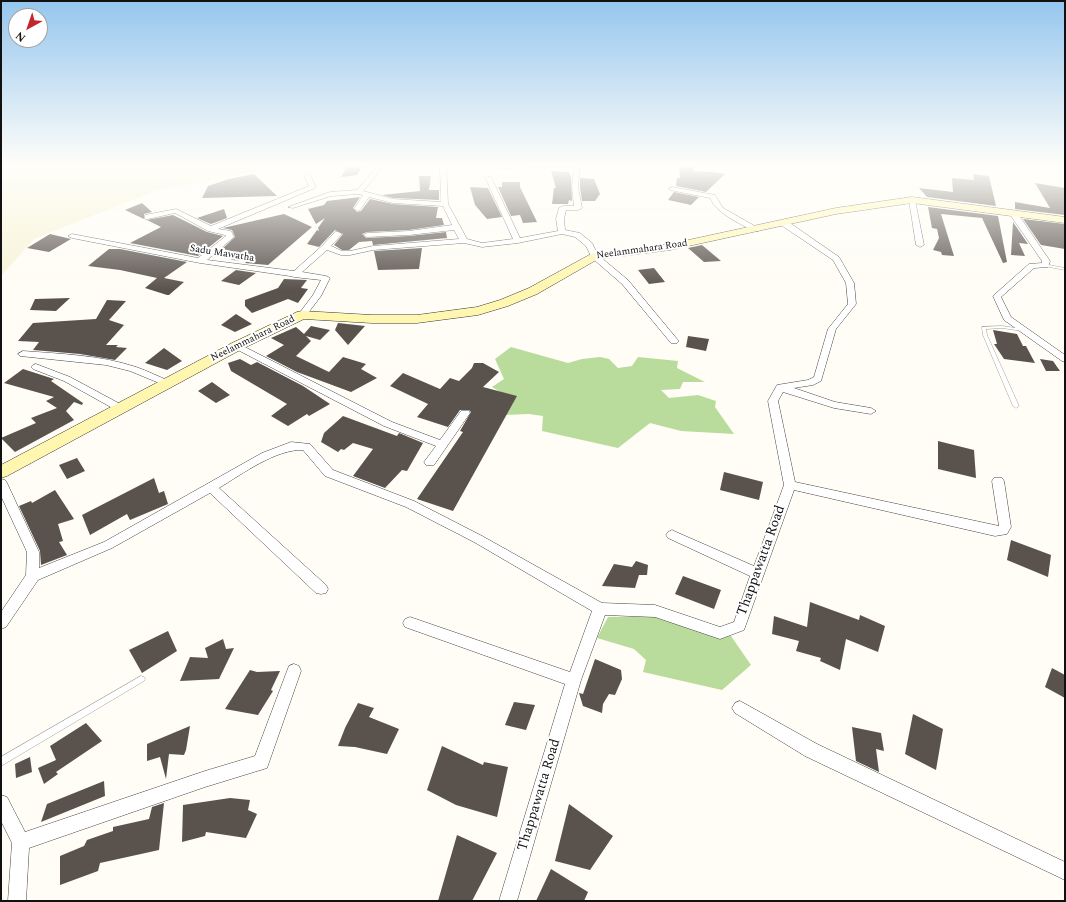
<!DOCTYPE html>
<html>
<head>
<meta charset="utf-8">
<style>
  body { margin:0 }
  #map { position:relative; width:1066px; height:902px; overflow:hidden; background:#fffdf5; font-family:Spectral,serif }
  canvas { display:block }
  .frame { position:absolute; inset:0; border:2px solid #111; pointer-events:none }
  .north { position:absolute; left:8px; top:8px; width:40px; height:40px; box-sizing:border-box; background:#fff; border:1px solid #a0a0a0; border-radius:50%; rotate:220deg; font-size:11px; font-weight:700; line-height:16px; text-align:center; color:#111 }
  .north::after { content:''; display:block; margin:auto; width:14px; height:18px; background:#c4262e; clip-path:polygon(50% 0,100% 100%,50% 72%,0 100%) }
</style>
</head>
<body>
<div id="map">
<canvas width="1066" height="902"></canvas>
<div class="frame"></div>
<div class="north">N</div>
</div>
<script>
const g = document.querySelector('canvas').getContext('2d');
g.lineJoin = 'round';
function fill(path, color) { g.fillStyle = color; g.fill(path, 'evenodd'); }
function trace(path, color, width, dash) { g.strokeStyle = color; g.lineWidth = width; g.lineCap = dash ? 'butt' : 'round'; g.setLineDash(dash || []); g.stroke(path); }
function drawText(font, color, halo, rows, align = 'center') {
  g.font = font + ' Spectral,serif'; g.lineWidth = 4; g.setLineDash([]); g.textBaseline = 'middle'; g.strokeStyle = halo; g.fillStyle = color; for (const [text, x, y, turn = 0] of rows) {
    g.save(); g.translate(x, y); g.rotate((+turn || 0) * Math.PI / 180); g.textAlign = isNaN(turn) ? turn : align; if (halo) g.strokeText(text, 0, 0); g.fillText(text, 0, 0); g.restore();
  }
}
fill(new Path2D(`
  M1,164H293L155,191L34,239L1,276Z`), '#f6f3d4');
fill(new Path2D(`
  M511,347L568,363L582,359L600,357L609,359L618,368L632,366L638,357L678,361L677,368L705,382H683L680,389L661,390L669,398L698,395L716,401L715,407L734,434L681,431L650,423L618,448L542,431L543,416L529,414L504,415L512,399L492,387L504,379L495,359Z
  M659,616L731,636L751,665L722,690L643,672L646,660L634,649L597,638L608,617Z`), '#b9dc9c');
fill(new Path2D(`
  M349,164H364L357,175L341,177Z
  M679,164L693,165V171L713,172L725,174L706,192L676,186L677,178H680Z
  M551,171L569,172L571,177L572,201L569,200L568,204H552L554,188H556Z
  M254,174L277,196L202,198L208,186L229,179Z
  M973,174L989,176L996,206L927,197L919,188L953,192L952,178L974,180Z
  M419,176H431L429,190H439V200L393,198L382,195L420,191Z
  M580,178L594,179L600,194L595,201H582L580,187Z
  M502,182H520V187L537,222L523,223L520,215L511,216L498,187H502Z
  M1035,183L1065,188V215L1015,209V202L1050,208Z
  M470,187L488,188L502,217L487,219L475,205Z
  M674,192L699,197L691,205L668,200Z
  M360,197L353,208L357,212L361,211L370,199L393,204L438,207L436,218H442L444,225L409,230L367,232L362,234L366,238L409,236L446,232L447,238L373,245L372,241L359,242L349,250H342L334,245L343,234L335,230L319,247L307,244L317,230L319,231L318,228L325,218L316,224L308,209L324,205L327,201Z
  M142,203L152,212L144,214V219L125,210Z
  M928,207L998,216L1007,262L1003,263L982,218L941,214L954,256L942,255L941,252L933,250L939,238L937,229L932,228Z
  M224,209L227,218L211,224L197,218Z
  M284,214L312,227L268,265L245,263L247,261L232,260L222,249L235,237L232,230L223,228Z
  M173,215L207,232L223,236L198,256L130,243L161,227L147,220Z
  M1023,219L1065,224V249L1041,245Z
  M1013,222L1028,244L1019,243L1025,256L1011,255Z
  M50,234L71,239L49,252L27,248Z
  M702,245L721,261L704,262L688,248Z
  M422,248L419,269L378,270L374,251Z
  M109,249H120L187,262L164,278L184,282L169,295H167L145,288L157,278L120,270L88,266Z
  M654,268L665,282L649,284L638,270Z
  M236,270L256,273L239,285L221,281Z
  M284,279L307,280L301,288L308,289L298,303L288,299L252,313L245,306V300L278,288Z
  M70,298L56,311L30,310L35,299Z
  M107,300L126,301L109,320L124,325L106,345H118L116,347L127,348L115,360L80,354L33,350L39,342L18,341L33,323L96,319Z
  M236,314L252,324L235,332L221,325Z
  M338,323L365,326L348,345L335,330Z
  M311,326L330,330L320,340L306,336L311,341L296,356L329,372L343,357L366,364L361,369L377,378L351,392L297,372L266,356L284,345L271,338L296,327L304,334Z
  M993,330L1017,334L1023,346H1026L1035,363L1004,359L994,344H997Z
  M688,336L709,339L706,351L686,347Z
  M164,348L182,361L167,370L145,363Z
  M240,359L251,365L257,362L303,386L330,404L309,416L307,414L288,426L271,416L287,404L231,371L228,363Z
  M1040,359L1053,361L1060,371H1046Z
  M474,363H483L499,372L483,387L517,396L453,511L417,499L463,432L460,431L471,412L469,410H460L448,427L417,417L428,404L390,386L403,373L440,389L450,378L459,381L472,368Z
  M23,369L54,379L51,381L83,403L82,405L74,402L66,411L74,420L15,452L1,438L36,423L31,418L57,408L46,401L54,397L4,383Z
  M212,382L230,395L216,403L198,391Z
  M343,416L397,436L399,433L423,443L407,471L402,470L385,488L353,476L373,449L353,443L344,450L341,449L338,452L321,442L324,433Z
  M938,441L974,450L976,478L938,469Z
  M77,458L85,471L67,479L59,465Z
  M724,472L763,482L759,500L720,490Z
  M154,478L159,493L164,491L168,504L130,520L127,514L90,535L82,515Z
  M55,490L74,519L58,524L63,541L59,542L67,555L41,565L40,551L19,506L31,501L32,503Z
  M1011,540L1051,555L1048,577L1007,560Z
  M636,561L648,565L647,575H639L635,588L602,586L614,564L632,567Z
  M683,576L721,590L714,609L675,594Z
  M810,602L859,620L860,615L885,626L878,652L846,639L840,670L820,661L821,658L796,651L799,641L772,634L774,616L807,627Z
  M168,631L177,651L142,673L129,650Z
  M223,639L226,649L234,648L219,679L180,681L190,657L208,658L205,648Z
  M595,659L621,670L622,679L615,695L609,694L603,704L602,713L583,706L579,693L583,694Z
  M1052,668L1065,675V698L1045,687Z
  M250,670L257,672L280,671L271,690L273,691L258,715L225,709Z
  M514,702L535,705L526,730L505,725Z
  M358,703L374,708L369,717L399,729L387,754L355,747L338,746L345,728Z
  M913,714L943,729L936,770L905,754Z
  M86,723L102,741L56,772L58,774L44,784L38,768L56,760L50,746Z
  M190,726L186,750L184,755L169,754L166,779L160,757L147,761V744Z
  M852,727L881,733L884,751L876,749L879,772L856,761Z
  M442,746L483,765L484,762L508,767L497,817L456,805L427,790Z
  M30,757L32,772L16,778L15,764Z
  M104,781L105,796L41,822L47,804Z
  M230,798L250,800L248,810L257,814L246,838L206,832L205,836L182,842L183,805Z
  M164,803L159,850L100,863L98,871L60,885V856L84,846L87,840L113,831V827L149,819L152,807Z
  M569,804L613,836L590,870L555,861Z
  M457,835L497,853L472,901H438Z
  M551,869L588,892L584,901H536Z`), '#5a524d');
const lane = new Path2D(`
  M1044,264L1065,268V270L1044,266Z
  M1002,326L1023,329L1025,330L1023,331L1002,328L986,329L987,335L1019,406L1016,408L1013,406L983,335L982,328V327Z
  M141,676L144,677L145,679L144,681L1,766V757Z`);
const street = new Path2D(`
  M440,164H446L448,204L467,239L482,243L513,239L485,177L486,176L491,177L520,238L558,231L556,219L559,208L563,206H574L572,187L574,167L498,168L496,167V165L580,164L578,187L582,208L578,210H566L564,219L565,230L580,233L592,243L598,255L628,280L677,339L679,341L677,343H671L622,284L592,258L586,246L575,237L562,234L518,243L482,247L464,243L373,250L350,255H341L327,250L302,272L326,276L330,278L321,296L305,317L302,318L298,315L313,295L321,280L294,277L290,276L200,263L72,238L68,236L72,234L198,258L226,236L225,235L208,231L175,213L148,219H145V215L176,209L211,226L309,186L304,175L307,173L310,175L316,187L315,188L218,229L231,231L234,237L207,260L294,271L323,245L335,232H338L342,234L331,246L342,251H350L373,246L459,239L454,230L409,235L367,237L363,235L367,233L409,231L452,225L443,206L393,203L369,197L360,210L358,211L354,209L363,195L359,194L331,196L293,208L288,207L330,192L357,190L377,167L379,166L382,168L363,191L393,199L441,202Z
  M672,187L715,195L723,208L760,229L759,231H753C738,222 718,215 710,198L670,190L669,189Z
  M912,198L915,200L924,245L920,247L916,245L909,200Z
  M1010,211H1016L1050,261L1048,267L1034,268L1001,297L1011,317L1065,355V362L1062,361L1004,320L993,296L1029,264L1042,263V261L1009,213Z
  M781,221H787L839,257L854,283L856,304L836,329L821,381L813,385L794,388L835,402L871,408L876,411L871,414L834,408L783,392L778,401L795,482L999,526L992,481L994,478H1002L1004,481L1011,527L1007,534L995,536L794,490L744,630L720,639L655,617L605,615L581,680L517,901H499L565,684L405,627L403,623L405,619L410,617L570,672L592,611L474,542L406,507L325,476L303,450C276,449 242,474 219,488L326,585L328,589L326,593L321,594L316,593L210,493L112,548L38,580L6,627L1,629V612L26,575L27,552L1,496V479L5,480L7,483L39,552V568L104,542L262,453L291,442L310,444L333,470L414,501L482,536L602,603L655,605L720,627L734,622L750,576L668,538L666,535L668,532L672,530L676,532L754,566L784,485L768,401L777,385L808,380L814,377L828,329L848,304L846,283L833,260L781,225Z
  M237,343L392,422L440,440L461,411H469L470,413L434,465H426L424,462L436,446L384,426L234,348L232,346Z
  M23,351C61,354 100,355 136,367C148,371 159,377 170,381L172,383L170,385H164L130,371L106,365L20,356L18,354Z
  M36,364L70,377L124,406L125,408L124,410H116L64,381L33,369L31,367L33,365Z
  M294,664L299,666L301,671L267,768L205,787L29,848L26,901H8L12,843L1,821V795L7,797L25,832L205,771L255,756L287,671L289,666Z
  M740,701L817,744L1065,862V880L805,756L735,713L732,708L735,703Z`);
const secondary = new Path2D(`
  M912,197L1065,217V223L912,203L836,214L670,250L598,259L537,294L508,306L478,315L417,323H372L304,319L242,349L7,476L1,478V465L232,343L297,312L302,311L372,315H417L477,307L500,300L529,288L591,254L670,244L836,208Z`);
trace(lane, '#444', 0.5);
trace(street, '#444', 1);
trace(secondary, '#333', 1);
fill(lane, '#fff');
fill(street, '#fff');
fill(secondary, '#fff6b0');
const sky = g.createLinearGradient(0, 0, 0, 290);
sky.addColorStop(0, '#95c6ee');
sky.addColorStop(0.57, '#fffefa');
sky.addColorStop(1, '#fffefa00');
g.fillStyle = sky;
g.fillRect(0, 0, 1066, 290);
drawText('10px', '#111', '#fff', [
  ["Neelammahara Road",642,250,-8],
  ["Sadu Mawatha",222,254,9],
  ["Neelammahara Road",253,339,-26]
]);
drawText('14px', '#111', '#fff', [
  ["Thappawatta Road",762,561,-70],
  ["Thappawatta Road",540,795,-73]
]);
</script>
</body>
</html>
